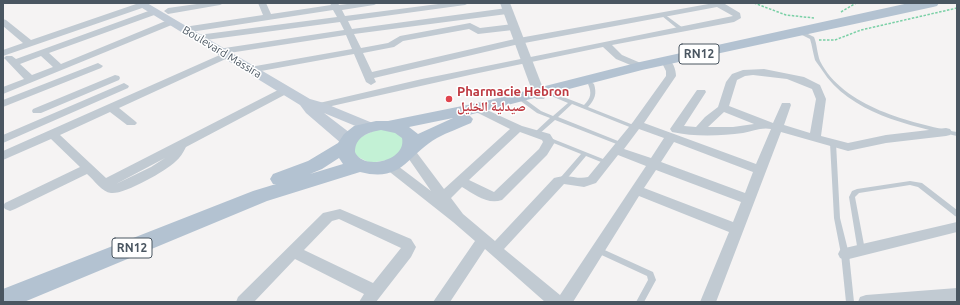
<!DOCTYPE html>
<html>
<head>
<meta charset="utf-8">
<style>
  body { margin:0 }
  #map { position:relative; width:960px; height:305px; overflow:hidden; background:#f5f3f3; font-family:Ubuntu,sans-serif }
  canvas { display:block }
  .frame { position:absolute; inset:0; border:4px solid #4a5661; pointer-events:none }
</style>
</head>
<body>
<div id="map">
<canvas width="960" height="305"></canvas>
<div class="frame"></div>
</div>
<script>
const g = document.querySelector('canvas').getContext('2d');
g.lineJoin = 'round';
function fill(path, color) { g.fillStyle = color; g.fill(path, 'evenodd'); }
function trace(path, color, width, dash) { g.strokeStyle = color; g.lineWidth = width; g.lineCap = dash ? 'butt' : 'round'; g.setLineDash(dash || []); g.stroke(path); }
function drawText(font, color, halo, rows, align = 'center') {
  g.font = font + ' Ubuntu,"Noto Naskh Arabic",sans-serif'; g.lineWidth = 3; g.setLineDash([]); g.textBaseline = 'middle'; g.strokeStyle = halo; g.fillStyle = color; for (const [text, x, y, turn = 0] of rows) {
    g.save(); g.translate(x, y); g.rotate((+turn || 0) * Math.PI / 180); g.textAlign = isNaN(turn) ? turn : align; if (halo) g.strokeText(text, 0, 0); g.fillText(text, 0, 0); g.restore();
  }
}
fill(new Path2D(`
  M378,129L395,130L407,142L394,159L370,163L356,156L353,145L358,138Z`), '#c3f1d5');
trace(new Path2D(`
  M754,3L786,15L814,18
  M841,12L856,3
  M819,40H835L861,30L957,8`), '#7ad0a6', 1.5, [2.5, 1.5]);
fill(new Path2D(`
  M662,14H664L683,28V30H679L662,16Z
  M798,31H802L814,37C817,44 817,53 820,61C843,107 911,123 957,132V136C910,126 849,113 822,70C820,67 817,63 815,60C813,53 812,45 810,39L798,33Z
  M591,82L594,84C597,94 595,99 588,107L636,126L637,127L636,128H632L572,104L558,117L623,143L624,144L623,145H619L555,120L538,135H534L533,134L534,133L550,118L537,113L522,102L521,101L522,100H526L541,111L553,116L568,103L549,95L548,94L549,93H553L584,105C591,98 592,93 588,84Z
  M548,137L608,161L609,162L606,164L586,156L565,181H561L560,179L561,177L581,154L546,140L545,139L546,138Z
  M833,141L836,143L840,218L849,254L854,302H846L841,254L834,218L830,143Z
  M910,181L922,183L957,210V217L955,216L918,187L910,185L859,193L855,197L865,250L864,252L861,253L858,252L849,197L852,191L857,189Z
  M598,247L653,272L656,280L644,302H636L648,280L647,276L595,252L594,250L595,248Z`), '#c1cad2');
fill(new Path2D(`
  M139,3H144L146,5L145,7L3,56V50L23,43L3,26V19L6,20L31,40Z
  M204,3H224L220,5L168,14L164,11L168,8Z
  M258,3H266L271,14L331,5L330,3H338L339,5L355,3H378L374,5L342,10L345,16L446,3H469L465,5L348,21L352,29L507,8L511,11L507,14L354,34L361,48L388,43L400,36L470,23L480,28L513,24L517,27L513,30L478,34L469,29L403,41L394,47L363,53L372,72L519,38L714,3L725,4L740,13L741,18L734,22L612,45L622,55L643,64L645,66L640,69L616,59L603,47L474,74L323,108L311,113L306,110L315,104L422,79L733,16L717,7L519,44L374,78L376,82L371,85L366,82L354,54L250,73L245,70L250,67L352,49L346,35L229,53L232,55L230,57L119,108L135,121L137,123L135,125H127L110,112L60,135L106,178L282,88L286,87L291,90L290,92L186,147C183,153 180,158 175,162C166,171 123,195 111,193C102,192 94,180 87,174L15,209L10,211L5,209L3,206L5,203L80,167L51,139L3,160V151L222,54L218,53L216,51L218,49L344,30L340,22L198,41L193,38L198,35L337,17L333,10L184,33L180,30L184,27L263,15ZM165,158L151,167L116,184Z
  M154,9L157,10L158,12L157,14L49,53L61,64L168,20L171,19L175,22L174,24L3,94V87L24,79L6,60L4,58L6,56H12L16,59ZM41,56L53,67L32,75L20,64Z
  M666,58C673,60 676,70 676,76L644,123L756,164L771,129C762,127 752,131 743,133C721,136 694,137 672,132L670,129L697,90H705L706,92L684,126L696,127L705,117L718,107L726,82L732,74L743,70L764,69L804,77L820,85L826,99L821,136L848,143L886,135L946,128L950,129L952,132L950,135L946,136L886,143L848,151L781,132L716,302H700L729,232L639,196L573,302H545L485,249L450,302H433L475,241L453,222L386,169L384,166L386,163L390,162L394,163L431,191L404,152L406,149H414L444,189L510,129L472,110L471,108L472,106L476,105L522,126L550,134L555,142L547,155L502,200C487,205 474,194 462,187L451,198L463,214L495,241L554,178C569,173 576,180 588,177L633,122L666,76V71L661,61ZM753,75L787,79L812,89L816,99L810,133L784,125L791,105L790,103H782L773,123L729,106L737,80L745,76ZM724,112L754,124L733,127H708ZM639,129L664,138L651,158L624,149ZM520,132L542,140L543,142L539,149L494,192L469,180ZM674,142L753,172L745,193L661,162ZM618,155L646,166L560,295L504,249L564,184L584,187L596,183ZM656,170L741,202L733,222L644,188Z
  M98,63L103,66L101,68L3,107V100Z
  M115,75L119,76L120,78L119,80L41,113H33L32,111L33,109Z
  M124,83L129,86L128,88L3,143V135Z
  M340,209L411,239L416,247L411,257L376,302H359L364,294L295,259L254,302H236L238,297L323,213ZM339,219L401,248L373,283L304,250L332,221Z
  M957,222V232L845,260L840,258L838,254L840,250L845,248Z
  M957,288V302H858L860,297L866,295Z`), '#c1cad2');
fill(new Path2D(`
  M500,3H510L546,96L544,99H536L534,96Z`), '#c1cad2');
fill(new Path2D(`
  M134,3H147L310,99L324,103L375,124L378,127L375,130L370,132L324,113L354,136L356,140L354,144L348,145L342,144L306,113L300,105Z`), '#c1cbd6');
fill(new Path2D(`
  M909,3H939L937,6L933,7L642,70L469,115L473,119L471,123C460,128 448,132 437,138C407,155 403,183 360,172L267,201L24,302H3V289L253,191L276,184H273L270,179L273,174L308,161L338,143L344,134L354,126L376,121H388L482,102L640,62ZM453,118L418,134L409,127ZM381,130L395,133L402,138C407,161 363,171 355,152C355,137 368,132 381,130ZM339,158L343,164L310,174L322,169Z`), '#b3c2d1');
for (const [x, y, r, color] of [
  [449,99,4,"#e0444e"]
]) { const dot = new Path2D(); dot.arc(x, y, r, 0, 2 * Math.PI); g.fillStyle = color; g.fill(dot); trace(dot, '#fff', 1.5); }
drawText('11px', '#4a5661', '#fff', [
  ["Boulevard Massira",222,52,31]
]);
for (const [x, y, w] of [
  [699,54,40],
  [132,248,40]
]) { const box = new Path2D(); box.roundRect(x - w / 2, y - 10, w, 20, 3); g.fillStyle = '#fff'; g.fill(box); trace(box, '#4a5661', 1); }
drawText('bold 12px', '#4a5661', null, [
  ["RN12",699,54],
  ["RN12",132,248]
]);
drawText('bold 13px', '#be3a42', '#fff', [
  ["Pharmacie Hebron",457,92],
  ["صيدلية الخليل",457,107]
], 'left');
</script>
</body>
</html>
